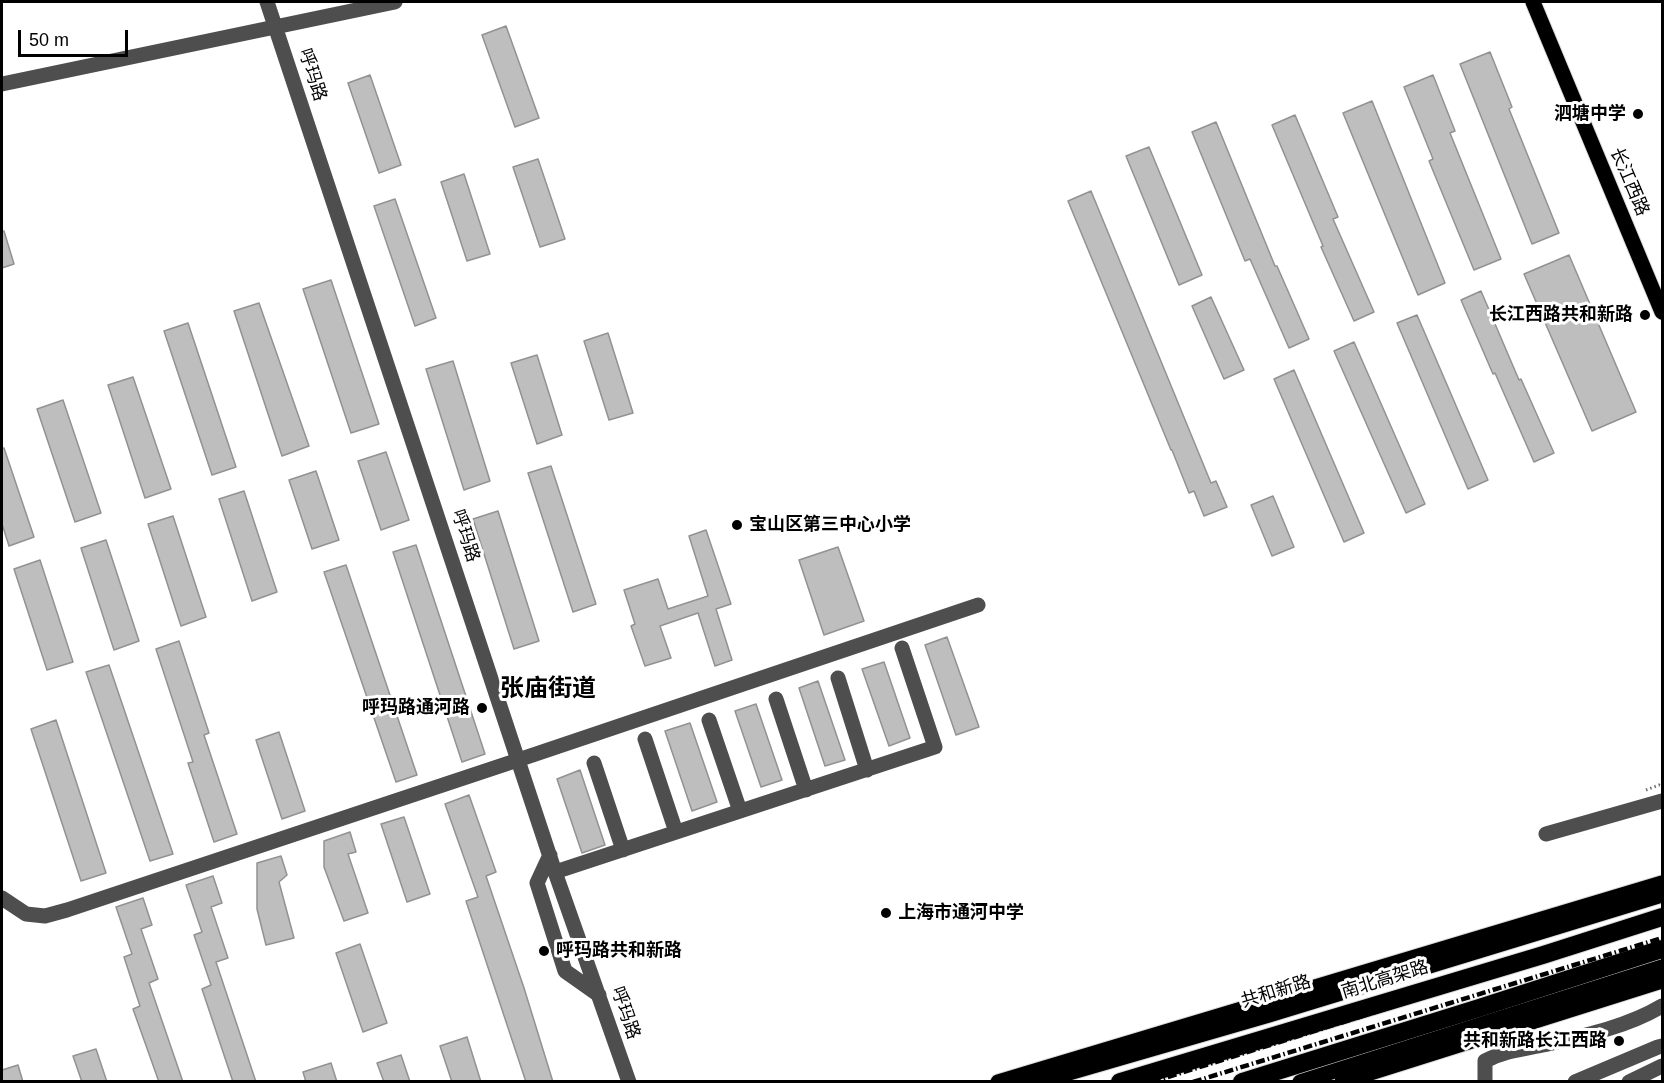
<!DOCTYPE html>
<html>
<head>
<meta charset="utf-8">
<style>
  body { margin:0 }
  #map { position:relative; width:1664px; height:1083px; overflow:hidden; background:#fff; font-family:Helvetica,sans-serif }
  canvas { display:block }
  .frame { position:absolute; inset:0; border:3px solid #000; pointer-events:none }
  .scale { position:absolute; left:18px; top:30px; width:110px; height:27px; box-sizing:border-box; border:3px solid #000; border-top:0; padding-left:8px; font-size:18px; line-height:21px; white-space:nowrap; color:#000; -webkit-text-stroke:4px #fff; paint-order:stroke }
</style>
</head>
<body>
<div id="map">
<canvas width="1664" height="1083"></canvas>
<div class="frame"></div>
<div class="scale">50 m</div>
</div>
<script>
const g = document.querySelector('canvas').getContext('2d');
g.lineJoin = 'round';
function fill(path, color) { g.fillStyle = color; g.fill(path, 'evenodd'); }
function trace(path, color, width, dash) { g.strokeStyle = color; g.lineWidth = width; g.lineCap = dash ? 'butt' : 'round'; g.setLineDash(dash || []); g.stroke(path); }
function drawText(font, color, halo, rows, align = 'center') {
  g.font = font + ' Helvetica,"Noto Sans SC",sans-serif'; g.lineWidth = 6; g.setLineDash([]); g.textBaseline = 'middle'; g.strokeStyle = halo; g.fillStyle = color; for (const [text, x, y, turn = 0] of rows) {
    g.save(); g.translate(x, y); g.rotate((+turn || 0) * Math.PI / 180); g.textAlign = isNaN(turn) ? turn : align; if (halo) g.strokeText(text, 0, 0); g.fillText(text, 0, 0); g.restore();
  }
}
const building = new Path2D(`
  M506,26L539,118L515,127L482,35Z
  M1490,52L1512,107L1509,109L1559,233L1532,244L1460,64Z
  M370,75L401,165L379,173L348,83Z
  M1433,75L1455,131L1450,133L1501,259L1474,270L1429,161L1433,159L1404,87Z
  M1372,101L1445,283L1418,295L1343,113Z
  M1295,115L1338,217L1333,219L1374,312L1354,321L1321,247L1323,246L1272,125Z
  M1216,122L1275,266H1277L1309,339L1289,348L1250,259L1245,261L1192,132Z
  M1149,147L1202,275L1179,285L1126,156Z
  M538,159L565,239L540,247L513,167Z
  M464,174L490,254L467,261L441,182Z
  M1091,191L1211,483L1216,481L1227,507L1204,516L1194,491L1189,493L1172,450H1171L1068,201Z
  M395,199L436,318L415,326L374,206Z
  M2,231H4L14,264L2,268Z
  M1569,255L1636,412L1592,431L1524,274Z
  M331,280L379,424L351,433L303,289Z
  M1481,291L1519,380L1521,379L1554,453L1534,462L1495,373L1493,374L1461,300Z
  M1211,297L1244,370L1224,379L1192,306Z
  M259,303L309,446L282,456L234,311Z
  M1417,315L1488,480L1468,489L1397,323Z
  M188,323L236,467L212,475L164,331Z
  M608,333L633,413L609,420L584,341Z
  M1354,342L1425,504L1406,513L1334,351Z
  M537,355L562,435L537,444L511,363Z
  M453,361L490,481L464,490L426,369Z
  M1294,370L1364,533L1344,542L1274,379Z
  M133,377L171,489L145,498L108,385Z
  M63,400L101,513L75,522L37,409Z
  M2,448H4L34,537L9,546L2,524Z
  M386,452L409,520L381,530L358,461Z
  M551,466L596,604L573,612L528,473Z
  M316,471L339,540L312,549L289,480Z
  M244,491L277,592L252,601L219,499Z
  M1273,496L1294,547L1272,556L1251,505Z
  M498,511L539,641L514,649L473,519Z
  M173,516L206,617L181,626L148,524Z
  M706,530L731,604L716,609L732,660L715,666L698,613L660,626L671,658L645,666L631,626L635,624L624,590L658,579L668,609L708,596L689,536Z
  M106,540L139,641L114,650L81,548Z
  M416,545L485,754L462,762L393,552Z
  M838,547L864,621L824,635L799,560Z
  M40,560L73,662L47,670L14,569Z
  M346,565L417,775L396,782L324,572Z
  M947,637L979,727L956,735L925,645Z
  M179,641L209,733L204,735L237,834L214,842L188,763L193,762L156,649Z
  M884,662L910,738L889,746L862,669Z
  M109,665L173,854L150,861L86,672Z
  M818,681L845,760L825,766L799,688Z
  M756,704L782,780L761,787L735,711Z
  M56,720L106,873L81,881L31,729Z
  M690,723L717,802L692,811L665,731Z
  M279,732L305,811L282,819L256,740Z
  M580,770L605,845L582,853L557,779Z
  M469,795L496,872L486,876L524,988L553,1082H526L466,901L478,897L445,804Z
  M404,817L430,894L407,902L381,824Z
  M350,832L356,852L348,854L368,913L344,921L324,867V841Z
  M281,856L287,875L279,882L294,938L266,945L257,909V863Z
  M213,876L222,903L211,907L228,958L216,962L256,1082H233L202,989L211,985L194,935L202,932L186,885Z
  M143,898L152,925L141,929L158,979L149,983L183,1082H159L133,1009L140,1006L124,957L132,954L116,907Z
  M360,944L387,1023L363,1032L336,953Z
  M467,1037L481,1082H452L440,1046Z
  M96,1049L107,1082H82L73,1056Z
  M401,1055L410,1082H384L377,1063Z
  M331,1063L337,1082H306L303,1072Z
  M18,1065L23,1082H2V1070Z`);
fill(building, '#bebebe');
trace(building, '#929292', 1.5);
const major = new Path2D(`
  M1533,2L1662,312
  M998,1082L1662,883
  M1038,1082L1269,1015L1662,895
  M1300,1082L1662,967
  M1342,1082L1662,981`);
const highway = new Path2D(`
  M1120,1082L1543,955L1662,917
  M1242,1082L1479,1008L1662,949`);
trace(major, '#dbdbdb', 17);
trace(highway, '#dbdbdb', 20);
trace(new Path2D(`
  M1646,790L1659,785L1662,786`), '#707070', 3, [1.5, 3]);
trace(new Path2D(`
  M267,2L555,872L629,1082
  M2,84L395,2
  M838,678L867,770
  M776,699L806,790
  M709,720L740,811
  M645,739L676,832
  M594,763L623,850
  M1546,834L1662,801
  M550,855L537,883L565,971L599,995
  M555,872L935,747L902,648
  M2,898L26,914L45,916L67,910L518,760L978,605
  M1485,1082V1061C1504,1051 1523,1049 1543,1045C1583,1036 1627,1027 1662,1006
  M1575,1082L1658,1047L1662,1046
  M1629,1082L1662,1066`), '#4e4e4e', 15);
trace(major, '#000', 15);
trace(highway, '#000', 18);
trace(new Path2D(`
  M1152,1082L1662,922
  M1193,1082L1662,938`), '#000', 4.5, [9, 3, 1.5, 3]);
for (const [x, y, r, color] of [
  [1638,114,6,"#000"],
  [1645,315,6,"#000"],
  [737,525,6,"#000"],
  [482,708,6,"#000"],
  [886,913,6,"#000"],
  [544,951,6,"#000"],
  [1619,1041,6,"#000"]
]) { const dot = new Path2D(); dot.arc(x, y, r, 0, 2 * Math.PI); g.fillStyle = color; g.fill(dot); trace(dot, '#fff', 2); }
drawText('18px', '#000', '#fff', [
  ["呼玛路",312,75,72],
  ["长江西路",1629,182,67],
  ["呼玛路",465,536,72],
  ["南北高架路",1385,980,-17],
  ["共和新路",1276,992,-17],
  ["呼玛路",625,1013,71]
]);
drawText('bold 18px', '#000', '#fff', [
  ["泗塘中学",1626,114],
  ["长江西路共和新路",1633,315],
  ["宝山区第三中心小学",749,525,"left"],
  ["呼玛路通河路",470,708],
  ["上海市通河中学",898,913,"left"],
  ["呼玛路共和新路",556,951,"left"],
  ["共和新路长江西路",1607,1041]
], 'right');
drawText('bold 24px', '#000', '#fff', [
  ["张庙街道",548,689]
]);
</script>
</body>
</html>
